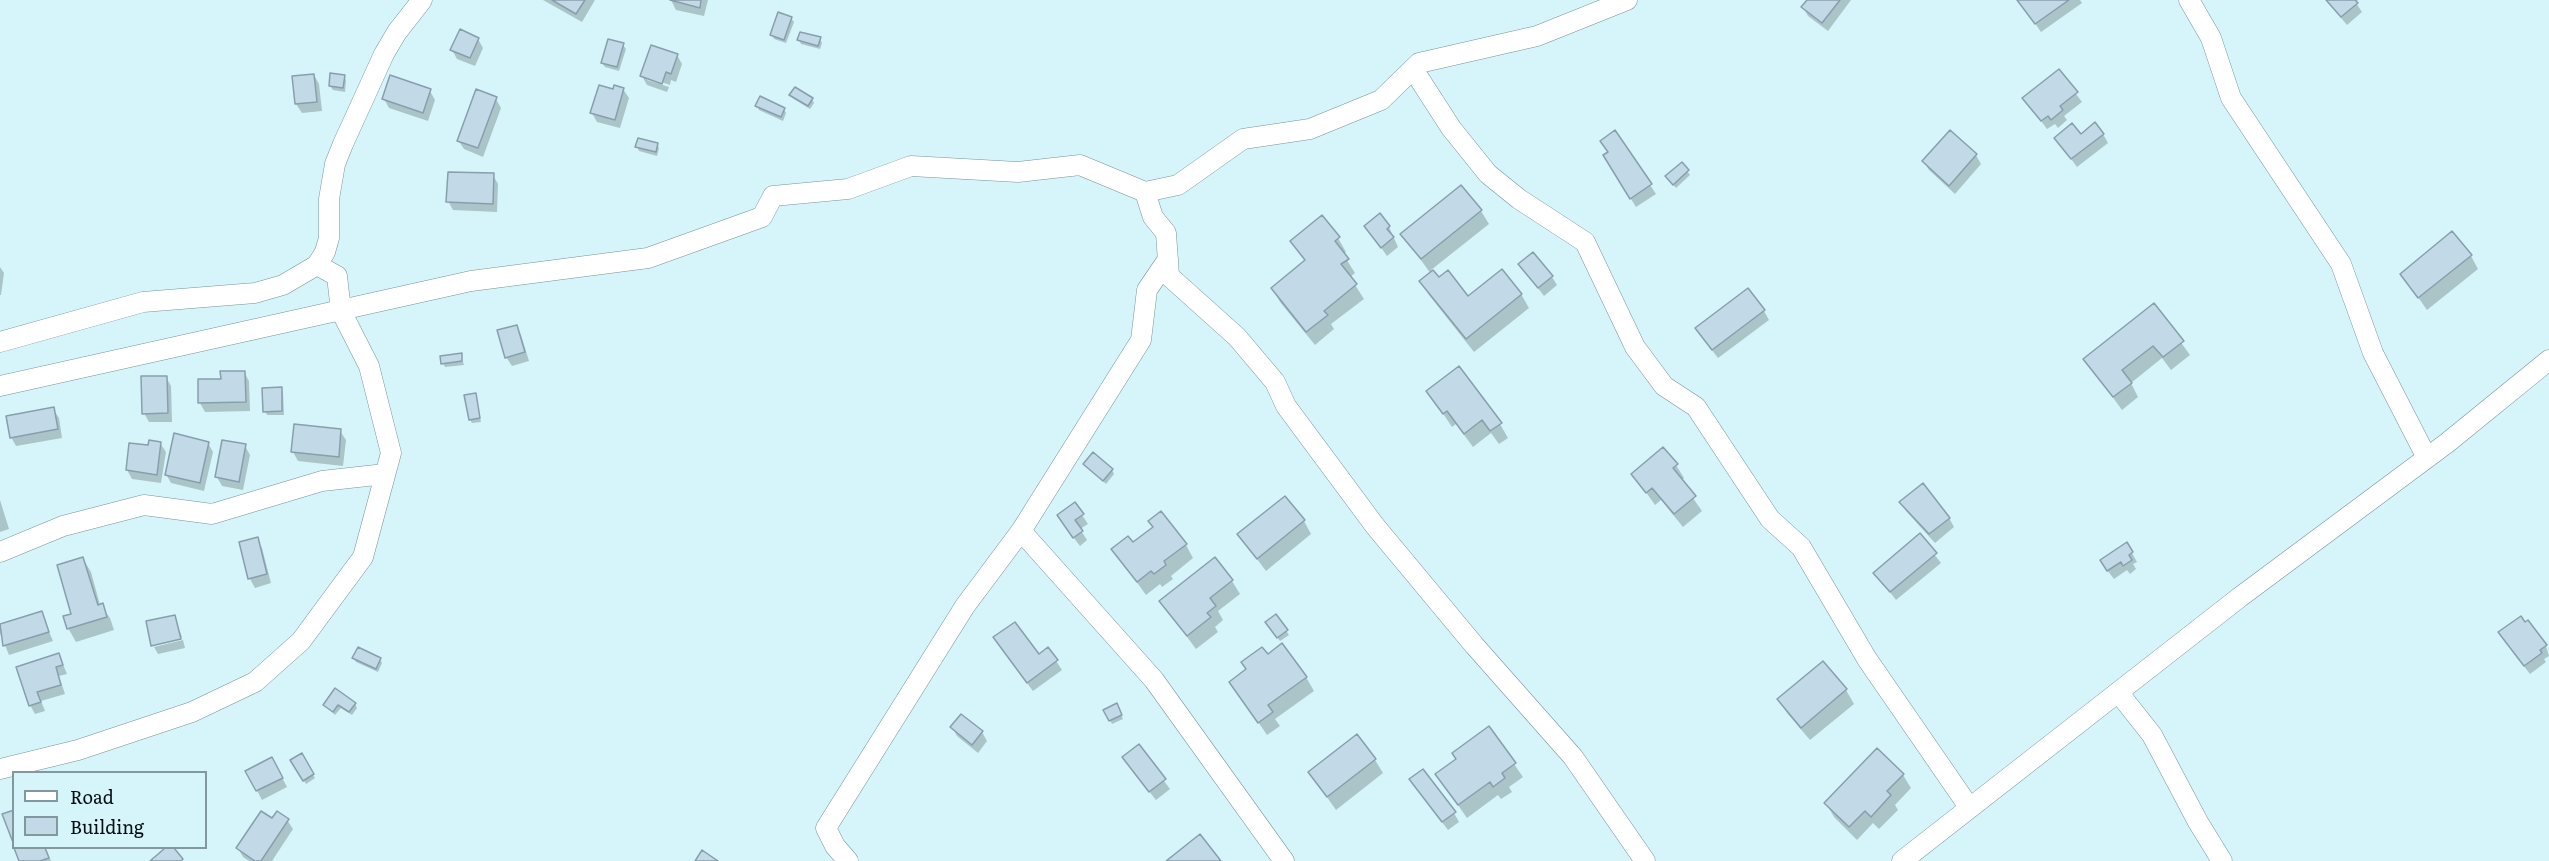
<!DOCTYPE html>
<html>
<head>
<meta charset="utf-8">
<style>
  body { margin:0 }
  #map { position:relative; width:2549px; height:861px; overflow:hidden; background:#d6f5fa; font-family:Literata,serif }
  canvas { display:block }
  .legend { position:absolute; left:12px; top:771px; width:195px; height:78px; box-sizing:border-box; background:#d6f5fa; border:2px solid #82989c; margin:0; padding:8px 10px; list-style:none; font-size:18px; color:#040d0f }
  .legend li { display:flex; align-items:center; gap:12px; height:30px }
  .legend b { width:30px; border:2px solid #82989c }
</style>
</head>
<body>
<div id="map">
<canvas width="2549" height="861"></canvas>
<ul class="legend">
<li><b style="height:8px;background:#fff"></b>Road</li>
<li><b style="height:16px;background:#c2d9e8"></b>Building</li>
</ul>
</div>
<script>
const g = document.querySelector('canvas').getContext('2d');
g.lineJoin = 'round';
function fill(path, color) { g.fillStyle = color; g.fill(path, 'evenodd'); }
function trace(path, color, width, dash) { g.strokeStyle = color; g.lineWidth = width; g.lineCap = dash ? 'butt' : 'round'; g.setLineDash(dash || []); g.stroke(path); }
fill(new Path2D(`
  M543,0H595L582,22Z
  M671,0H708L704,16L676,10Z
  M1808,0H1851L1828,31L1808,16L1803,7Z
  M2019,0H2080L2082,3L2041,32Z
  M2326,0H2358L2356,3L2362,12L2347,25Z
  M791,18L794,22L786,43L774,39L772,35Z
  M478,39L483,48L475,66L457,59L452,50Z
  M820,39L822,43L820,49L801,44L799,40Z
  M623,45L626,49L619,71L605,67L602,63Z
  M677,55L682,64L676,82L671,80L670,85L647,77V80L669,87L667,92L647,85L642,76Z
  M2059,71L2082,102L2064,116L2067,120L2058,128L2055,124L2047,129L2024,98Z
  M314,75L319,84L322,111L302,113L296,104Z
  M344,76L346,80L345,92L333,90L330,86Z
  M623,89L629,98L620,128L597,122L592,113L614,91Z
  M430,91L435,100L428,121L389,108L384,99Z
  M791,95L812,99L814,103L810,109L794,99Z
  M496,99L501,108L483,157L464,149L458,140Z
  M757,106L784,109L786,113L783,121L759,110Z
  M1615,132L1656,194L1636,207L1619,180L1609,153Z
  M2103,134L2108,143L2077,167L2056,138Z
  M657,144L659,148L657,156L639,151L637,147Z
  M1976,155L1981,164L1955,194L1929,170L1924,162Z
  M1682,164L1690,175L1676,188L1670,181Z
  M493,175L498,184L497,212L453,210L448,201Z
  M1481,211L1489,224L1431,270L1439,279L1468,298L1521,294L1529,308L1474,352L1429,295L1421,282L1431,274L1402,234Z
  M1379,215L1389,227L1398,247L1387,256L1366,226Z
  M1338,238L1346,252L1343,254L1355,273L1350,277L1364,299L1331,324L1334,329L1315,345L1280,302L1273,289L1306,262L1292,241Z
  M2471,256L2478,269L2427,310L2402,274Z
  M1520,265L1552,277L1557,285L1544,296Z
  M0,267L4,273L1,295H0Z
  M2154,305L2190,355L2171,370L2162,358L2131,383L2138,397L2122,410L2085,359Z
  M1764,311L1769,320L1718,358L1702,337Z
  M516,326L521,335L529,361L512,366L506,357Z
  M461,355L464,365L445,367L443,363Z
  M244,372L249,381L250,411L205,412L200,403Z
  M166,377L171,386L172,422H149L144,413Z
  M281,388L283,392L284,415H267L265,411Z
  M1428,391L1500,424L1508,438L1499,444L1491,433L1473,447L1456,424L1452,427Z
  M475,395L481,422L472,423L470,420Z
  M53,409L59,418L62,438L16,446L11,437Z
  M340,431L346,440L343,466L298,461L293,452Z
  M160,443L166,452L161,483L132,479L127,470L150,447Z
  M208,443L213,452L204,491L171,483L166,474Z
  M245,446L250,455L243,490L222,486L217,477Z
  M1085,464L1112,470L1114,474L1106,484Z
  M1676,465L1684,478L1681,481L1702,511L1683,527L1661,500L1655,505L1633,474Z
  M0,500L9,529L0,532Z
  M1901,502L1949,518L1954,527L1935,543L1906,511Z
  M1082,515L1088,524L1080,529L1087,540L1080,546L1064,525Z
  M1304,521L1311,534L1266,571L1239,535Z
  M1920,536L1941,563L1896,600L1875,573Z
  M257,539L262,548L271,583L255,588L250,579L241,543Z
  M1132,544L1186,545L1193,558L1171,576L1173,579L1162,587L1160,584L1146,595L1113,549Z
  M2132,553L2137,562L2133,564L2136,569L2130,574L2127,570L2114,579L2107,570Z
  M83,559L91,572L100,605L110,618L114,630L76,642L68,628L73,615Z
  M1232,581L1240,594L1218,611L1223,620L1215,627L1218,632L1196,649L1161,602Z
  M41,613L53,641L9,655L0,633V625Z
  M174,616L182,637L153,644V646L148,622Z
  M1276,616L1289,635L1280,641L1269,627Z
  M183,640L185,648L158,654L154,647Z
  M2505,642L2546,646L2549,656L2544,659L2546,662L2530,674Z
  M1000,647L1038,656L1048,649L1062,670L1033,691Z
  M59,655L67,674L59,676L65,694L41,701L45,711L35,714L30,705L18,668Z
  M1267,656L1306,677L1314,691L1275,719L1280,726L1267,735L1231,682Z
  M354,658L380,659L382,663L378,672L356,662Z
  M1823,663L1846,690L1854,704L1810,740L1787,713L1779,700Z
  M355,704L357,708L352,715L341,708L335,715L325,705Z
  M1116,705L1123,719L1112,724L1105,711Z
  M952,727L982,732L987,741L978,753L957,736Z
  M1489,728L1523,777L1509,787L1512,792L1501,799L1498,795L1467,818L1437,775L1457,760Z
  M1138,746L1170,789L1156,800L1129,766Z
  M1878,750L1903,775L1911,788L1895,805L1898,810L1879,829L1873,823L1857,840L1834,817L1826,803Z
  M301,755L315,778L306,784L292,760Z
  M1375,760L1383,773L1336,810L1310,773Z
  M277,768L287,787L262,800L247,772Z
  M1416,788L1454,813L1459,822L1448,830Z
  M273,820H287L293,829L272,861H249L243,857L238,848Z
  M16,848H46L51,861H21Z`), '#0003');
const building = new Path2D(`
  M552,0H585L576,14Z
  M670,0H701L700,8Z
  M1807,0H1840L1822,23L1801,7Z
  M2017,0H2069L2035,24Z
  M2326,0H2355L2358,3L2341,17Z
  M778,12L792,17L784,40L770,35Z
  M460,29L479,38L470,58L450,50Z
  M800,32L821,37L818,46L797,40Z
  M608,39L624,43L617,67L601,63Z
  M651,45L678,54L671,74L666,72L662,84L640,76Z
  M2059,69L2078,92L2060,106L2063,110L2051,120L2048,116L2041,121L2022,98Z
  M330,73L345,75L343,88L329,86Z
  M314,74L317,102L295,104L292,76Z
  M390,75L431,89L423,113L382,99Z
  M599,85L613,89L614,85L624,88L615,120L590,113Z
  M795,87L813,98L808,106L789,95Z
  M476,89L497,97L478,148L457,141Z
  M760,96L785,108L781,117L755,106Z
  M2095,122L2104,134L2071,159L2054,138L2072,123L2081,134Z
  M1615,130L1652,184L1630,199L1603,155L1608,152L1600,141Z
  M1950,130L1977,154L1949,186L1922,161Z
  M638,138L658,143L656,152L635,147Z
  M1682,162L1689,170L1673,185L1665,176Z
  M448,172L494,173L493,204L446,202Z
  M1461,185L1482,210L1421,259L1400,234Z
  M1380,213L1390,226L1387,229L1394,237L1381,248L1364,226Z
  M1322,215L1340,237L1335,241L1349,259L1341,264L1357,284L1324,311L1328,315L1306,332L1271,288L1305,260L1290,241Z
  M2452,231L2472,255L2418,298L2400,274Z
  M1533,252L1553,276L1538,288L1518,264Z
  M1502,269L1522,294L1466,339L1419,281L1433,270L1439,277L1448,270L1468,296Z
  M1748,288L1765,310L1712,350L1695,328Z
  M2154,303L2184,341L2163,357L2153,346L2122,370L2132,383L2113,397L2083,359Z
  M517,325L525,352L505,358L497,330Z
  M462,353V361L441,364L440,356Z
  M1459,366L1502,423L1490,431L1482,420L1464,434L1447,411L1443,414L1426,391Z
  M220,371H245L246,402L198,403V379H221Z
  M141,376H167L168,413L142,414Z
  M282,387V411L263,412L262,388Z
  M476,393L480,418L469,420L464,395Z
  M54,407L58,429L10,438L6,416Z
  M294,424L341,429L339,457L291,452Z
  M174,433L209,442L200,483L165,475Z
  M149,440L161,442L157,475L126,470L129,443L148,445Z
  M222,440L246,444L239,482L215,477Z
  M1663,447L1678,464L1673,468L1696,496L1674,514L1652,488L1646,493L1631,474Z
  M1093,452L1113,469L1103,481L1083,464Z
  M1923,483L1950,518L1929,534L1899,502Z
  M1285,496L1305,520L1257,559L1237,534Z
  M1075,502L1084,514L1075,520L1083,531L1073,538L1057,515Z
  M1161,511L1187,544L1164,561L1166,565L1154,574L1151,571L1137,582L1111,549L1128,536L1133,542L1153,527L1148,521Z
  M1920,533L1937,553L1890,592L1873,573Z
  M258,537L267,574L248,579L239,542Z
  M2127,542L2133,552L2129,555L2132,560L2123,566L2121,562L2107,571L2100,560Z
  M83,557L98,605L103,603L107,617L67,629L63,616L71,614L57,565Z
  M1215,557L1233,580L1210,598L1216,606L1207,613L1211,617L1187,636L1159,601Z
  M42,611L49,632L3,646L0,624Z
  M1276,614L1288,630L1277,638L1265,622Z
  M175,615L181,639L151,646L146,621Z
  M2521,616L2525,622L2528,620L2547,645L2540,650L2542,653L2524,666L2498,632Z
  M1015,622L1039,654L1048,647L1058,660L1027,683L993,637Z
  M1282,643L1307,677L1268,705L1273,712L1258,723L1229,682L1246,669L1241,662L1262,647L1268,654Z
  M358,647L381,658L376,669L352,658Z
  M59,653L63,665L56,667L61,685L37,692L41,702L29,706L16,667Z
  M1823,661L1847,689L1801,728L1777,699Z
  M335,688L356,703L349,712L338,705L333,712L323,705Z
  M1117,703L1122,715L1109,721L1103,710Z
  M961,714L983,731L972,745L950,727Z
  M1489,726L1516,763L1502,773L1505,778L1493,787L1490,782L1458,805L1435,774L1456,759L1452,753Z
  M1357,734L1376,759L1327,797L1308,772Z
  M1139,744L1166,779L1149,792L1122,757Z
  M1877,748L1904,774L1887,791L1891,795L1871,817L1865,811L1849,827L1824,803Z
  M302,753L314,774L303,781L290,760Z
  M272,757L283,778L256,791L245,771Z
  M1423,769L1456,812L1442,822L1409,779Z
  M14,810V845L2,814Z
  M261,811L272,818L277,811L289,819L261,861H255L236,848Z
  M1200,834L1221,861H1166Z
  M14,848H45L49,858L40,861H19Z
  M165,848H174L183,859L181,861H150Z
  M702,850L718,861H695Z`);
fill(building, '#c2d9e8');
trace(building, '#899ead', 1.5);
const minor = new Path2D(`
  M2189,0L2211,38L2231,98L2341,264L2373,353L2427,458
  M1413,69L1451,128L1488,174L1519,199L1585,242L1635,347L1664,386L1696,407L1770,519L1801,547L1867,659L1969,807
  M1145,192L1153,217L1166,233L1169,276L1237,337L1275,382L1286,406L1375,526L1474,645L1573,757L1645,861
  M1168,259L1147,290L1141,340L1021,531L1154,680L1284,861
  M0,342L143,302L255,293L283,285L317,265L325,252L329,238V199L335,164L343,144L384,54L397,32L422,0
  M0,386L471,281L648,258L762,217L773,196L848,189L911,166L1018,172L1080,165L1145,192L1178,185L1243,139L1310,129L1381,100L1419,63L1537,36L1627,0
  M0,552L63,526L144,505L212,514L322,481L385,474
  M2118,692L2152,735L2198,822L2222,861
  M0,769L78,750L192,712L255,682L301,641L363,557L391,453L369,366L341,311L337,276L317,265
  M848,861L835,846L826,828L965,606L1021,531
  M1902,861L2240,597L2447,443L2549,360`);
trace(minor, '#779398', 21);
trace(minor, '#fff', 20);
</script>
</body>
</html>
